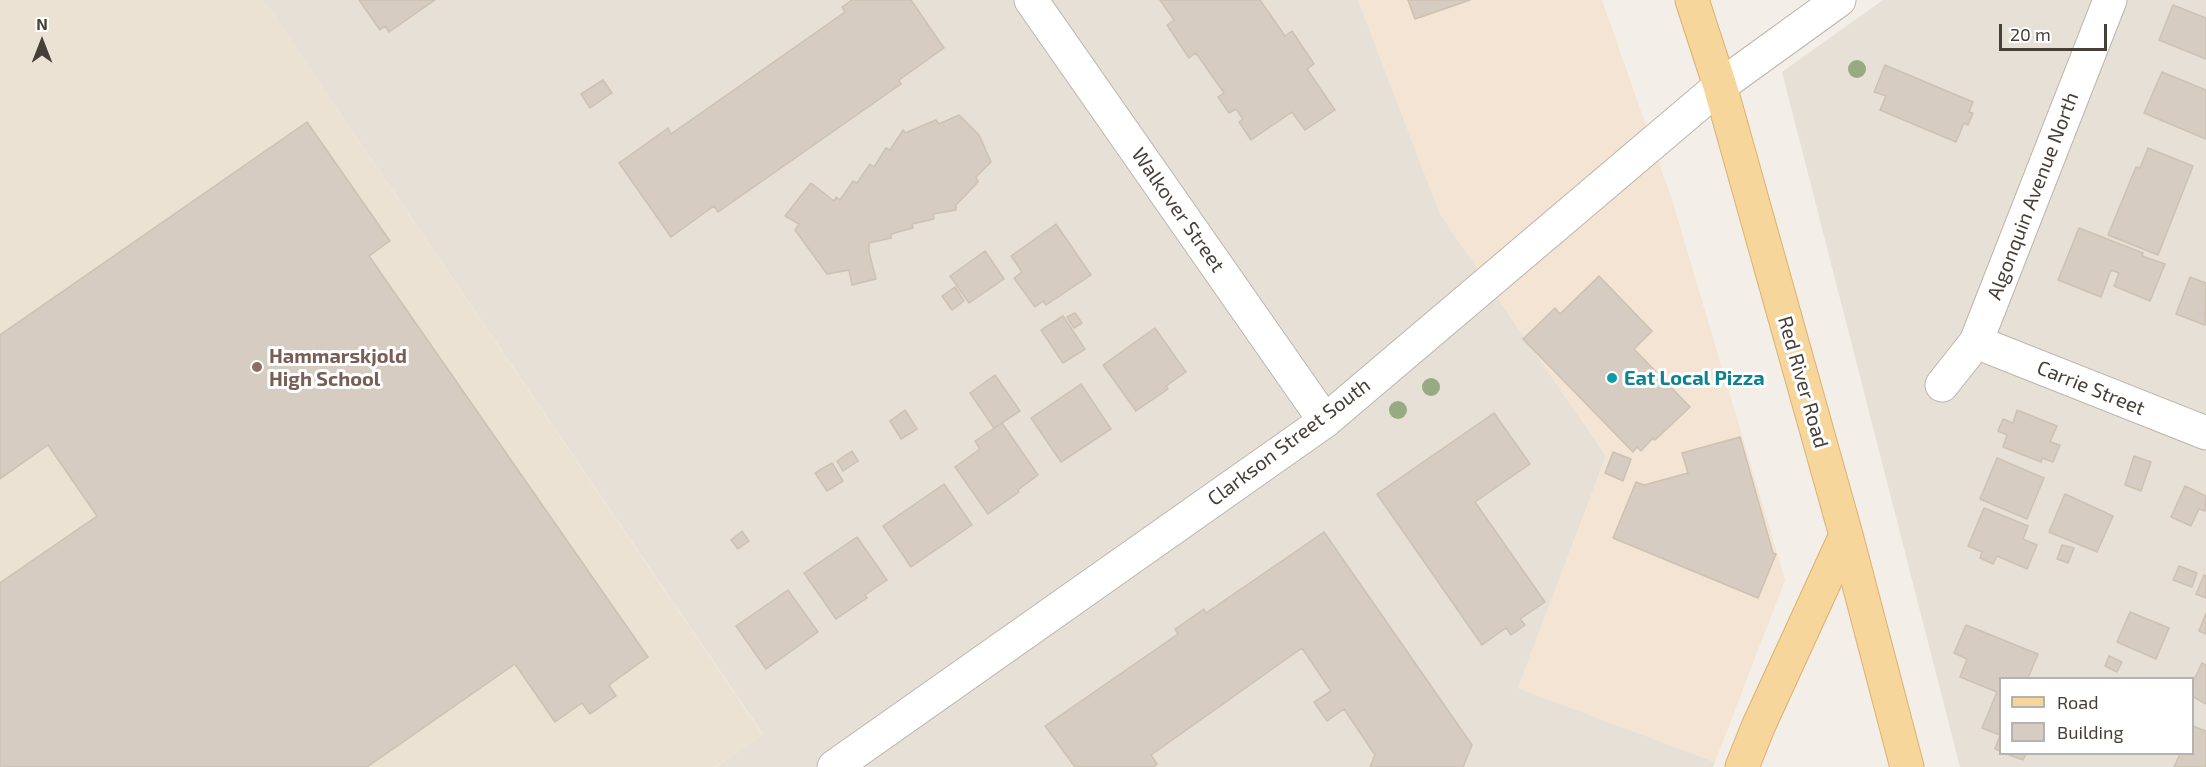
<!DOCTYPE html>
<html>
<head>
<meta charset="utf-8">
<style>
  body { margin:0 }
  #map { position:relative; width:2206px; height:767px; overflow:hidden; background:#f3eee8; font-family:"Exo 2",sans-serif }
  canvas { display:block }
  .legend { position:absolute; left:1999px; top:677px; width:195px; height:78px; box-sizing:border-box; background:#fff; border:2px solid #b5b2af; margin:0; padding:8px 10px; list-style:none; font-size:18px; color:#453f37 }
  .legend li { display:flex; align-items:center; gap:12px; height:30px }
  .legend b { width:30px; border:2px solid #b5b2af }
  .north { position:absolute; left:12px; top:12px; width:60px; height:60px; -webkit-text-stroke:4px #fff; paint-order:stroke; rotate:0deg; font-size:16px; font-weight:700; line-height:24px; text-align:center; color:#453f37 }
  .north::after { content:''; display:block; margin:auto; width:21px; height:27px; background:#453f37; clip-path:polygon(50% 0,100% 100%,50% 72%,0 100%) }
  .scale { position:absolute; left:1999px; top:24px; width:108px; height:27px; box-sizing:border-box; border:3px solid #453f37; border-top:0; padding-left:8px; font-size:18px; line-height:21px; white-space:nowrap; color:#453f37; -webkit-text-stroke:4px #fff; paint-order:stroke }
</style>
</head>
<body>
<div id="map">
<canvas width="2206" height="767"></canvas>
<ul class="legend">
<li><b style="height:8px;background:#f7d69c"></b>Road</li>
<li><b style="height:16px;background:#d6ccc1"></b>Building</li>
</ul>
<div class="north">N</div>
<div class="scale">20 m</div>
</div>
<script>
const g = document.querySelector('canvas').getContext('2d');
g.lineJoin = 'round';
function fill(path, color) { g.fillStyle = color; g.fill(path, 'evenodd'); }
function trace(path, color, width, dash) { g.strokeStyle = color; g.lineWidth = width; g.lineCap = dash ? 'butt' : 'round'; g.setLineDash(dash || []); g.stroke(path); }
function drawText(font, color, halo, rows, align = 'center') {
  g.font = font + ' "Exo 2",sans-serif'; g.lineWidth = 6; g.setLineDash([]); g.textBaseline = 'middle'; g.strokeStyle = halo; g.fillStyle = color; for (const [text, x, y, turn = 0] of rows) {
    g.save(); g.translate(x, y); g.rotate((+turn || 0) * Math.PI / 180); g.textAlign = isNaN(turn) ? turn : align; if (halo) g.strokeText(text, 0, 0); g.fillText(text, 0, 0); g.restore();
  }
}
fill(new Path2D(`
  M263,0H1358L1440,214L1606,456L1518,688L1715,762L1713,767H716L763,734Z
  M1883,0H2206V767H1960L1782,72ZM2000,678H2192V754H2000Z`), '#e6e0d6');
fill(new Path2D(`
  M1358,0H1602L1672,200L1785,580L1715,762L1518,688L1606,456L1440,214Z`), '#f3e4d4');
fill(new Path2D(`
  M0,0H263L763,735L715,767H0Z`), '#ebe2d3');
const building = new Path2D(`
  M359,0H435L389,32L385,26L380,30Z
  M852,0H911L944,48L899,80L901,84L718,212L714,206L671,237L619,163L668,128L671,134L845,12L842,7Z
  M1160,0H1260L1285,36L1292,31L1314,64L1307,69L1335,110L1305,130L1292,112L1251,140L1239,122L1243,119L1236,109L1229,113L1218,97L1224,93L1196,53L1189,58L1167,25L1174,20Z
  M1408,0H1470L1415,19Z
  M2173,5L2206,18V59L2159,40Z
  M1885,65L1973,102L1969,112L1973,113L1968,125L1964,123L1956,142L1880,110L1886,96L1874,92Z
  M2162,72L2206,90V139L2144,113Z
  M603,80L612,93L590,108L581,94Z
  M959,115L979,135L991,162L976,177L978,182L956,205V210L933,214L934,219L912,224L913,228L891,234V238L869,243V252L876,279L852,285L849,270L827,274L795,230L799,224L785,216L811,183L834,201L836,197L840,200L853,181L857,183L870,164L874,167L886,148L890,150L903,130L905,133L936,120L939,124Z
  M307,122L390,241L369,256L648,657L609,685L616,696L590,714L582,703L555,722L515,664L367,767H0V583L97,516L48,445L0,479V335Z
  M2148,148L2193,166L2158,255L2108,235L2136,167L2140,168Z
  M1056,224L1091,275L1046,305L1043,301L1035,307L1014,278L1022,272L1011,256Z
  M2079,228L2143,253L2142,256L2165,264L2150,301L2114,286L2119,273L2111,270L2101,297L2058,280Z
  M985,251L1004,279L969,303L950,276Z
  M1599,276L1652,331L1634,349L1690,407L1655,440L1653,438L1641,451L1637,447L1633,452L1523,339L1555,308L1560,314Z
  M2190,277L2206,283L2205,325L2176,314Z
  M955,287L964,301L952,310L942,296Z
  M1075,313L1082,323L1074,328L1067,317Z
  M1063,316L1085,349L1063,363L1041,330Z
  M1155,328L1186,372L1166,386L1168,389L1136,411L1103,365Z
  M995,375L1020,411L994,428L970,393Z
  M1081,384L1111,429L1061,462L1031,418Z
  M905,410L917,429L901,439L890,421Z
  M2017,410L2057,426L2050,442L2060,445L2053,462L2042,458L2041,462L2003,447L2007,435L1998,431L2003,419L2013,423Z
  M1494,413L1530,464L1475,502L1545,602L1520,619L1525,625L1511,635L1506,628L1482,645L1377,494Z
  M1002,423L1038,475L1018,490L1019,492L988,514L955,467L980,449L975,441Z
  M1740,437L1773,553L1776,554L1758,598L1613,538L1636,482L1644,485L1688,473L1682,453Z
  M852,451L858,461L843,471L837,461Z
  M1613,452L1631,459L1623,481L1605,473Z
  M2134,456L2151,462L2141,491L2125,485Z
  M1997,458L2044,478L2027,519L1980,499Z
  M832,463L843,481L827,491L815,473Z
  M944,484L972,525L911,567L883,526Z
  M2185,486L2206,496L2205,511L2199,509L2191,526L2171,517Z
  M2065,494L2113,516L2097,552L2049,532Z
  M1984,508L2028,526L2023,539L2037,545L2027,569L1997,556L1993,564L1980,558L1982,552L1968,546Z
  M742,531L749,541L738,549L731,540Z
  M1324,532L1472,745L1463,767H1370L1375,755L1344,709L1327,721L1314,702L1331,691L1302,648L1151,755L1157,764L1153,767H1075L1045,726L1178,634L1175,629L1204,609L1206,613Z
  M857,537L887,580L865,595L867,598L836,619L804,573Z
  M2062,545L2074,548L2068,563L2057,559Z
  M2179,566L2197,573L2192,587L2173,580Z
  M2204,575L2206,576V598L2196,594Z
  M788,590L818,632L766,669L736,626Z
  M2130,612L2169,628L2156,659L2117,642Z
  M2206,613V634L2199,631Z
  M1966,625L2038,654L2028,678H2000V751L1995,749L2000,735L1982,728L1997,692L1960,677L1967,659L1954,653Z
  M2109,656L2122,662L2117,672L2105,666Z
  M2202,663L2206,665V704L2192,696V684Z
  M2192,726L2206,731V767H2174L2180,754H2192Z
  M2007,754H2026L2023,760Z`);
fill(building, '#d6ccc1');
trace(building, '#cec1b2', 1.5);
const minor = new Path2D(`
  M1031,0L1325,421
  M1976,342L2206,433
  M1942,385L1976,342L2110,0
  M834,767L1325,421L1720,86L1839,0`);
const major = new Path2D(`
  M1692,0L1720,86L1846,535L1907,767
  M1742,767L1758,727L1846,535`);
trace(minor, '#bdb5ab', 35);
trace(major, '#dbb26d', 35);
trace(minor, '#fff', 33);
trace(major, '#f7d69c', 33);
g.fillStyle = '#98aa82';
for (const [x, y] of [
  [1857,69],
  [1431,387],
  [1398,410]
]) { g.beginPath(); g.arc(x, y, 9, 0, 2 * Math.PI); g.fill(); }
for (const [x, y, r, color] of [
  [257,367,6,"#8d6e63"],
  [1612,378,6,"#0f9aa8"]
]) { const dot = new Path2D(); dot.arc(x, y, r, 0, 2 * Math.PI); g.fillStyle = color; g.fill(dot); trace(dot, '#fff', 2); }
drawText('20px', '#453f37', '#fff', [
  ["Algonquin Avenue North",2033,196,-69],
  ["Walkover Street",1178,210,55],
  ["Red River Road",1803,382,74],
  ["Carrie Street",2091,388,22],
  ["Clarkson Street South",1289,442,-37]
]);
drawText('bold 20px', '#785e54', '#fff', [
  ["Hammarskjold",269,356],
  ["High School",269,379]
], 'left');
drawText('bold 20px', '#0d838f', '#fff', [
  ["Eat Local Pizza",1624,378]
], 'left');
</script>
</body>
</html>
